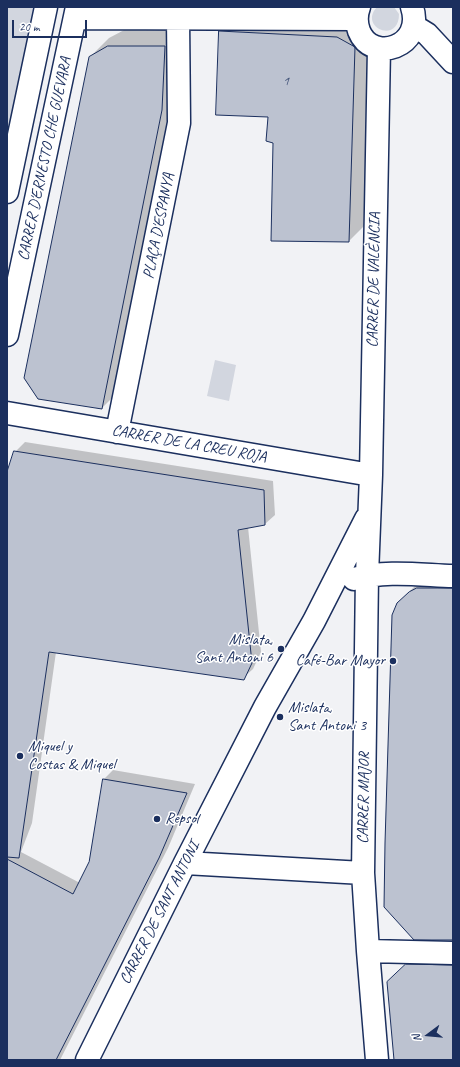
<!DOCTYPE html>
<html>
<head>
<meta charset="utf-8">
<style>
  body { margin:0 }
  #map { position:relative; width:460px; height:1067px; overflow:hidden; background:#f1f2f5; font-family:Caveat,sans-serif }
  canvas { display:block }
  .frame { position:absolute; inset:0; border:8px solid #1b2f5e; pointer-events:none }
  .north { position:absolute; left:408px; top:1015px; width:40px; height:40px; -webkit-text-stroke:3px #fff; paint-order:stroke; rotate:254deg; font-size:11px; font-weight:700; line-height:16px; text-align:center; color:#1b2f5e }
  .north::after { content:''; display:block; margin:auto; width:14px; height:18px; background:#1b2f5e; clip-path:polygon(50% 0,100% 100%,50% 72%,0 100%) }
  .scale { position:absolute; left:12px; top:20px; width:75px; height:18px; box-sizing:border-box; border:2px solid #1b2f5e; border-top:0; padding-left:5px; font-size:12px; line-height:14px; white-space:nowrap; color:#1b2f5e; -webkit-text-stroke:3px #fff; paint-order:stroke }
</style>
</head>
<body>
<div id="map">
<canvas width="460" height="1067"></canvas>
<div class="frame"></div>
<div class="north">N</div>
<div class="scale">20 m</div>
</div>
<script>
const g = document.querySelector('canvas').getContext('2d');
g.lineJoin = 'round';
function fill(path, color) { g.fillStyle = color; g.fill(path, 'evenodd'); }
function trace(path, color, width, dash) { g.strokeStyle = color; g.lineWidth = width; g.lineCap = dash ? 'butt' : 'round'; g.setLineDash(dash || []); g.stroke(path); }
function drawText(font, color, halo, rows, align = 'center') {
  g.font = font + ' Caveat,sans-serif'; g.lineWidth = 3; g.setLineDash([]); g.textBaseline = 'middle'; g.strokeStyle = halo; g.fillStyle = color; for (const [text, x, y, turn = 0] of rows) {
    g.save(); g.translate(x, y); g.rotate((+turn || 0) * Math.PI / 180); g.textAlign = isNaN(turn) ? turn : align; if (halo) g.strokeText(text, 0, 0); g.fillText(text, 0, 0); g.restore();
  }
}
fill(new Path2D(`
  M7,7H39L7,158Z
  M377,7H394L399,14C399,45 358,27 377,7Z
  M215,360L236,365L229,401L207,396Z`), '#d2d6df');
fill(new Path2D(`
  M235,17L369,31L364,226L349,241L269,116L220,32Z
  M128,28H184L181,91L121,389L102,408L90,57L109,38Z
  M25,442L273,481L275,515L265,524L248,527L261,652L253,669L243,678L56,652L32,823L21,852L80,883L90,862L104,779L113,770L195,784L168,848L60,1060H7V475L15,452Z
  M453,575V940L393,615L398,603L418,583Z
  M422,951H453V1060H395L403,968Z`), '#0003');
const building = new Path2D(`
  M219,31L337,37L355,47L349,242L271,241L273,143L266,141L268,117L216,115Z
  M108,46H165L162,110L102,409L38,399L24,378L89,57Z
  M14,451L264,490L265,525L238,530L252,663L244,680L49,652L19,858L7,857V472Z
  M417,588H453V940H414L384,907L385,843L392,615L397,603L409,592Z
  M103,779L187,793L159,858L56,1060H7V859L73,894L89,862Z
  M406,964L453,965V1060H394L387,982Z`);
fill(building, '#bcc2d0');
trace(building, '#1b2f5e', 1);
const minor = new Path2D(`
  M359,7C356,15 356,23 359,31C372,64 425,47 412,7
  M75,18L356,19
  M414,26L427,34L453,62
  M7,192L46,7
  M7,335L77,7
  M7,413L371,475
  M117,432L179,123L178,17
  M354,579C386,570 420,575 453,576
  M185,863L363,873
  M368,951L453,953
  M87,1060L185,863L265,707L314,621L366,519
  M377,1060L368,951L363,873L367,575L371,475L379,48`);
trace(minor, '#1b2f5e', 25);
trace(minor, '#fff', 22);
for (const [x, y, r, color] of [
  [281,649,4,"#1b2f5e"],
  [393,661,4,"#1b2f5e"],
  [280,717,4,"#1b2f5e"],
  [20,756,4,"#1b2f5e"],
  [157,819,4,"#1b2f5e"]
]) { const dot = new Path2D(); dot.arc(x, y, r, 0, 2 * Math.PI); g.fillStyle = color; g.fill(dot); trace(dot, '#fff', 1.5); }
drawText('14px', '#43547a', null, [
  ["1",286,81]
]);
drawText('16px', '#1b2f5e', '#fff', [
  ["CARRER D'ERNESTO CHE GUEVARA",45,159,-78],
  ["PLAÇA D'ESPANYA",159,226,-79],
  ["CARRER DE VALÈNCIA",374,280,-89],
  ["CARRER DE LA CREU ROJA",189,444,10],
  ["CARRER MAJOR",364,798,-89],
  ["CARRER DE SANT ANTONI",160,913,-63]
]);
drawText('16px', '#1b2f5e', '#fff', [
  ["Mislata,",273,640,"right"],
  ["Sant Antoni 6",273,658,"right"],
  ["Café-Bar Mayor",385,661,"right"],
  ["Mislata,",288,708],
  ["Sant Antoni 3",288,726],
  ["Miquel y",28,747],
  ["Costas & Miquel",28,765],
  ["Repsol",165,819]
], 'left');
</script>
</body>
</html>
